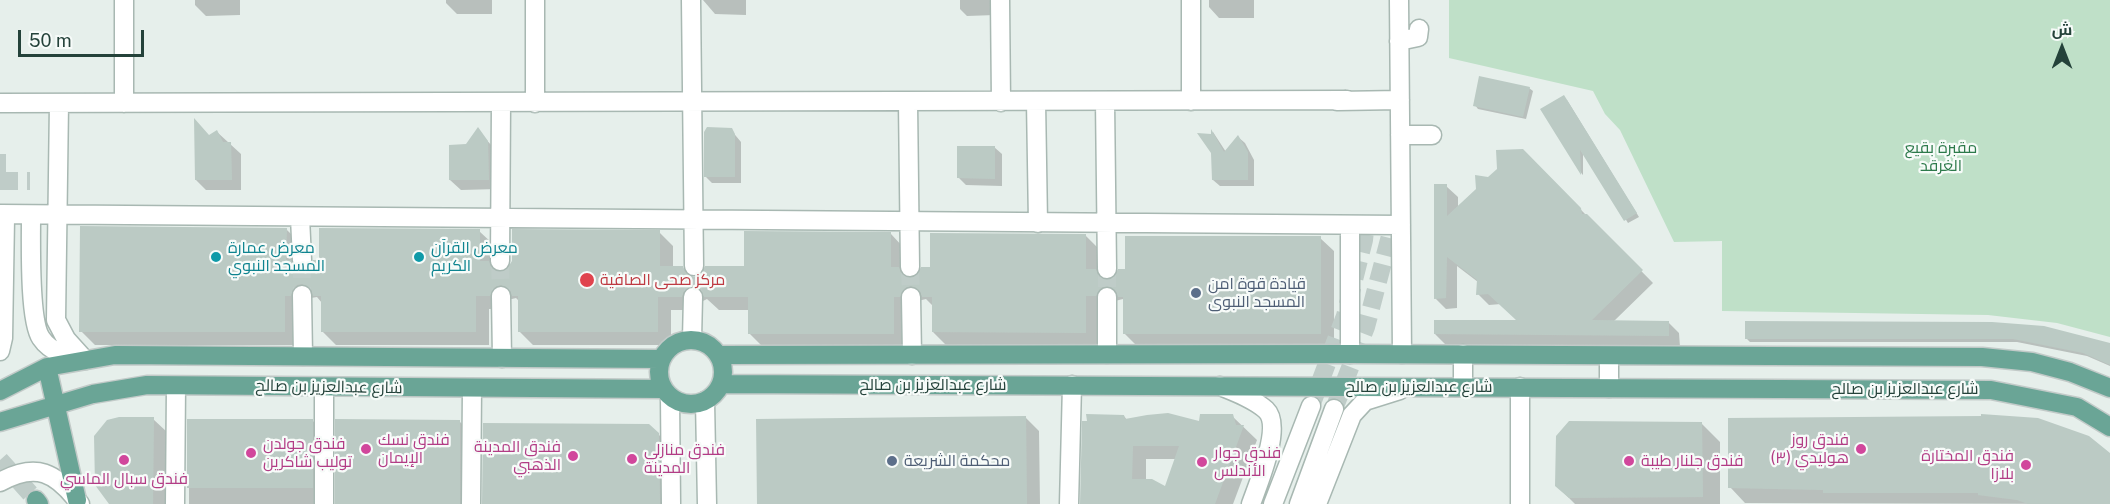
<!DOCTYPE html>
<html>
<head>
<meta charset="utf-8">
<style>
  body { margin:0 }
  #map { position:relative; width:2110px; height:504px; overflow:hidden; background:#e6efeb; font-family:"Public Sans",Cairo,sans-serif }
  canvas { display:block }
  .north { position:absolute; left:2032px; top:18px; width:60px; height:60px; -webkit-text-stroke:4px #f7fbf9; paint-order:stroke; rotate:0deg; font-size:16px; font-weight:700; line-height:24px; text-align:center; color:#24423a }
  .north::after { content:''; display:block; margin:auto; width:21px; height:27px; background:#24423a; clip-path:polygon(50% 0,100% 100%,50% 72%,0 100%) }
  .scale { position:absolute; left:18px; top:30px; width:126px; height:27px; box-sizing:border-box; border:3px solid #24423a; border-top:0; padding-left:8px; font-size:18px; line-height:21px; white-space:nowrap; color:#24423a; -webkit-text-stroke:4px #f7fbf9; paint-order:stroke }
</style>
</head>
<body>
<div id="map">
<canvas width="2110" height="504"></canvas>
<div class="north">ش</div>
<div class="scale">50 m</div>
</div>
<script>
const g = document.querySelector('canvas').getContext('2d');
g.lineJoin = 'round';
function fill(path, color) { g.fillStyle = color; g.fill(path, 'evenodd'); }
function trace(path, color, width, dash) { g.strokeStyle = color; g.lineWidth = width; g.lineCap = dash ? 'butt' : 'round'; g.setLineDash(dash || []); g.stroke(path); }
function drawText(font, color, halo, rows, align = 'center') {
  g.font = font + ' "Public Sans",Cairo,sans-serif'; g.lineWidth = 4.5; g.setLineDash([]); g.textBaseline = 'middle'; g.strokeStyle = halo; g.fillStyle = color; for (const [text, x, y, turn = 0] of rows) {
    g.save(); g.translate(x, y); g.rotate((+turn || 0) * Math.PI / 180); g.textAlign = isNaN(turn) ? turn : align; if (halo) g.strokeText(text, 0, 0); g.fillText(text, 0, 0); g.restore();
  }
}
fill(new Path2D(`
  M1449,0H2110V337L2057,323L1988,315L1722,311V241L1674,242L1620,130L1605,114L1593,91L1449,58Z`), '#bfe0c8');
fill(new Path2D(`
  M195,0H240V15L206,16L195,5Z
  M446,0H492V14H457L446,3Z
  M703,0H746V15L715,14Z
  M960,0H999L995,15L967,16L960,9Z
  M1209,0H1254V18H1219L1209,7Z
  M1529,88L1533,91L1526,119L1478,109L1475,105Z
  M1567,100L1639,217L1628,223L1583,151V175L1582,174L1542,110Z
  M478,130L498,153V189L461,190L450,180L467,146Z
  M731,130L741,142V183H712L706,177Z
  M217,132L241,154V190H206L196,180L209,136Z
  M1213,132L1226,152L1238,137L1245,143L1254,160V186H1220L1213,180Z
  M994,147L1002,154V186L966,185L959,178Z
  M1522,150L1653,283L1613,322H1668L1679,333L1680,347L1446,345L1435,334L1519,322L1501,304L1489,305L1478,294V282L1457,266V308L1446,309L1435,298L1446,186L1458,197V208L1488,178Z
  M286,229L300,243V271L302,273L479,231L493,244V267L500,274L659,232L673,246V267H682L694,279L891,234L904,248V275L909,280L1085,235L1099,249V275L1106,282L1320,238L1334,251V347H1138L1124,333V301L1123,299L1115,301L1099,346H947L933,332V306L926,299L918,301L907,347H763L749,333V310H719L707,299L697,304L695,310H671V345H533L519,331V301L516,298L508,300L504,309H489V345H336L322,331V303L317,297L311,298L298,345H95L81,331Z
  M1992,323L2110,346V366L2087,356L2017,342H1750L1747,339Z
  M1124,416L1127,420L1200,423L1232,416L1257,440L1233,504H1082ZM1146,459H1176L1166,488L1146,480Z
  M1026,418L1039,431L1040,504H758Z
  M153,419L167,432V504H111Z
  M189,420H312L327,436V504H189Z
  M460,422L475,437V504H337Z
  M1701,423L1720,442V504H1575L1556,485Z
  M658,434L674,450V504H484Z
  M2110,455V504L1745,503L1730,487Z`), '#0003');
fill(new Path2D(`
  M1479,76L1530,87L1523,117L1473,106Z
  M1564,95L1637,213L1624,221L1580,150L1581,175L1540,109Z
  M194,118L209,135L217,130L223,142H231L232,180H195Z
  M478,127L488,141L489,180H449V145L466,144Z
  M707,127L732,128L735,134V177H704V132Z
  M1211,129L1224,152L1238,135L1248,152V180H1212L1211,153L1197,133L1211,134Z
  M957,146H995V179L957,178Z
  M1523,149L1581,208L1582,214H1587L1643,270L1592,320L1669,321V336L1434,334V320H1516L1488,294L1476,295L1477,280L1447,257L1446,298L1434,299V184H1447V216L1476,189L1475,175L1488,177L1497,169L1496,150Z
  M80,226L287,228L286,260H291L293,267L302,271L309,269L313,260H319V228L480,229V261H489L491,267L499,272L506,270L512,261V229L660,230V266H683L685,272L694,277L700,275L705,266H744V231L891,232V267H899L901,273L910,278L916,276L921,267H930V233L1086,234V269H1096L1098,275L1107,280L1113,278L1118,269H1125V236H1321V334H1123V297H1118L1116,291L1108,286L1101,288L1096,296H1086V333L932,332V297H922L920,291L911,286L905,288L900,297H894V334H748V297H704L699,288L693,286L684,291L682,297H658V332H518V296H512L510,290L501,285L495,287L490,296H476V332H321V296H313L311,289L302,284L297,285L293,289L291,296H285V332H79Z
  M1745,321L1992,322L2044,326L2110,343V365L2083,353L2013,339H1745Z
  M1168,413L1199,421L1200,414H1233L1236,425H1244L1215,504H1080L1082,421H1087L1086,414L1124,415L1125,419L1147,415ZM1133,446H1179L1165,486L1152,479H1132Z
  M1981,414L2038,418L2089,436L2110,453V504H2028L2017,500L1978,495V493H1823V490L1728,488V418L1981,416Z
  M1026,416L1027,504H757L756,419Z
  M119,417H154L153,504H109L95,485L94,436L107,420Z
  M187,419H313V488H187Z
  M335,419L460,420V504H335Z
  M1569,421L1702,422L1703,497L1569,498L1555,486L1556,436Z
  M483,423L649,424L659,433L660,504H482Z`), '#bbcac4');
trace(new Path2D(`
  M0,163H6
  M0,181H30
  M302,260V295
  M500,261L501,296
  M910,267L911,297
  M1107,269V297
  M693,297L694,266
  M1311,406L1345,316L1364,240L1365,231
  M1334,409L1366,327L1390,236`), '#bfccc8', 18, [18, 9]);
trace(new Path2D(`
  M0,460L36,500`), '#bfccc8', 18, [18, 9]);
const minor = new Path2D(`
  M124,0V103
  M691,0L694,266
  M1000,0L1001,102
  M1191,0V101
  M1399,0L1402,354
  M1399,41L1418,37L1419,29
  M1036,101L1038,223
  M1105,101L1107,269
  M1337,101L1400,100
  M908,102L910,267
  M0,103L1347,100L1337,101
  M59,103L56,320L66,339L85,360
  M535,103V0
  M1400,135H1432
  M0,214L1401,225
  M300,217L302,260
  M31,218C31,242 29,321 41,338C51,353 69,357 85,360
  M500,261L501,103
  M302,295L303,356
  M501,296L502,358
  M911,297L912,355
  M1107,297V354
  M692,339L693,297
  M0,351L3,338L5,218
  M1350,354V226
  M1463,354V387
  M1609,356V388
  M1220,386C1235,392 1254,399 1266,410C1283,426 1258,484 1251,504
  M324,388V504
  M670,397L671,504
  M705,401L707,504
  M0,482C36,462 56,472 80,504
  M175,504L176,386
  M471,504L472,388
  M1069,504L1072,385
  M1273,504L1311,406
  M1299,504L1334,409
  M1317,504L1352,415L1365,401L1400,390
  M1520,504V387`);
const major = new Path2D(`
  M659 372a32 32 0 1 1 64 0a32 32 0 1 1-64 0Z
  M719,355L1350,354L1982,357L2032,362L2070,372L2110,388
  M47,367L77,500
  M721,384L1991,390L2077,407L2110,427
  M0,391L47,367L115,355L661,359
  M0,422L93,394L147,385L663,389
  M36,500L39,504`);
trace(minor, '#a8b8b2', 21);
trace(major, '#c2cac8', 21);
trace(minor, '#fff', 18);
trace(major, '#6aa596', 18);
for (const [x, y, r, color] of [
  [216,257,6,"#0f9aa8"],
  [419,257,6,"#0f9aa8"],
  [587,280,8,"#e0444e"],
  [1196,293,6,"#5c6f8a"],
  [366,449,6,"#d1479c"],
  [1861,449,6,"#d1479c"],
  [251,453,6,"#d1479c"],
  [573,456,6,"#d1479c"],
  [632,459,6,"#d1479c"],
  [124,460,6,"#d1479c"],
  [892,461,6,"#5c6f8a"],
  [1629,461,6,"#d1479c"],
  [1202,462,6,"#d1479c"],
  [2026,465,6,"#d1479c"]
]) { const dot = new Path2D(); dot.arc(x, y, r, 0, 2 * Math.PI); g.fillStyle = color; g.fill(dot); trace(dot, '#f7fbf9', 2); }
drawText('16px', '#2d7a4b', '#f7fbf9', [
  ["مقبرة بقيع",1941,148],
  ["الغرقد",1941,166]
]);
drawText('16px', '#0d838f', '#f7fbf9', [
  ["معرض عمارة",228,248],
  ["المسجد النبوي",228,266],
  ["معرض القرآن",431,248],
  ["الكريم",431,266]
], 'left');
drawText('16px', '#be3a42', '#f7fbf9', [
  ["مركز صحى الصافية",600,280]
], 'left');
drawText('16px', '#4e5e75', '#f7fbf9', [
  ["قيادة قوة امن",1208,284],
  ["المسجد النبوى",1208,302],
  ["محكمة الشريعة",904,461]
], 'left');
drawText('16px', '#24423a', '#f7fbf9', [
  ["شارع عبدالعزيز بن صالح",933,385],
  ["شارع عبدالعزيز بن صالح",329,387,1],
  ["شارع عبدالعزيز بن صالح",1419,387],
  ["شارع عبدالعزيز بن صالح",1905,389]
]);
drawText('16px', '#b23c85', '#f7fbf9', [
  ["فندق نسك",378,440],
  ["الإيمان",378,458],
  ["فندق روز",1849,440,"right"],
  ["هوليدي (٣)",1849,458,"right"],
  ["فندق جولدن",263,444],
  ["توليب شاكرين",263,462],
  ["فندق المدينة",561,447,"right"],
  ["الذهبي",561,465,"right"],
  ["فندق منازلي",644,450],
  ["المدينة",644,468],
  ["فندق جوار",1214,453],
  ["الأندلس",1214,471],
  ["فندق المختارة",2014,456,"right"],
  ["بلازا",2014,474,"right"],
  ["فندق جلنار طيبة",1641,461],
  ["فندق سبال الماسي",124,479,"center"]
], 'left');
</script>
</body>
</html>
